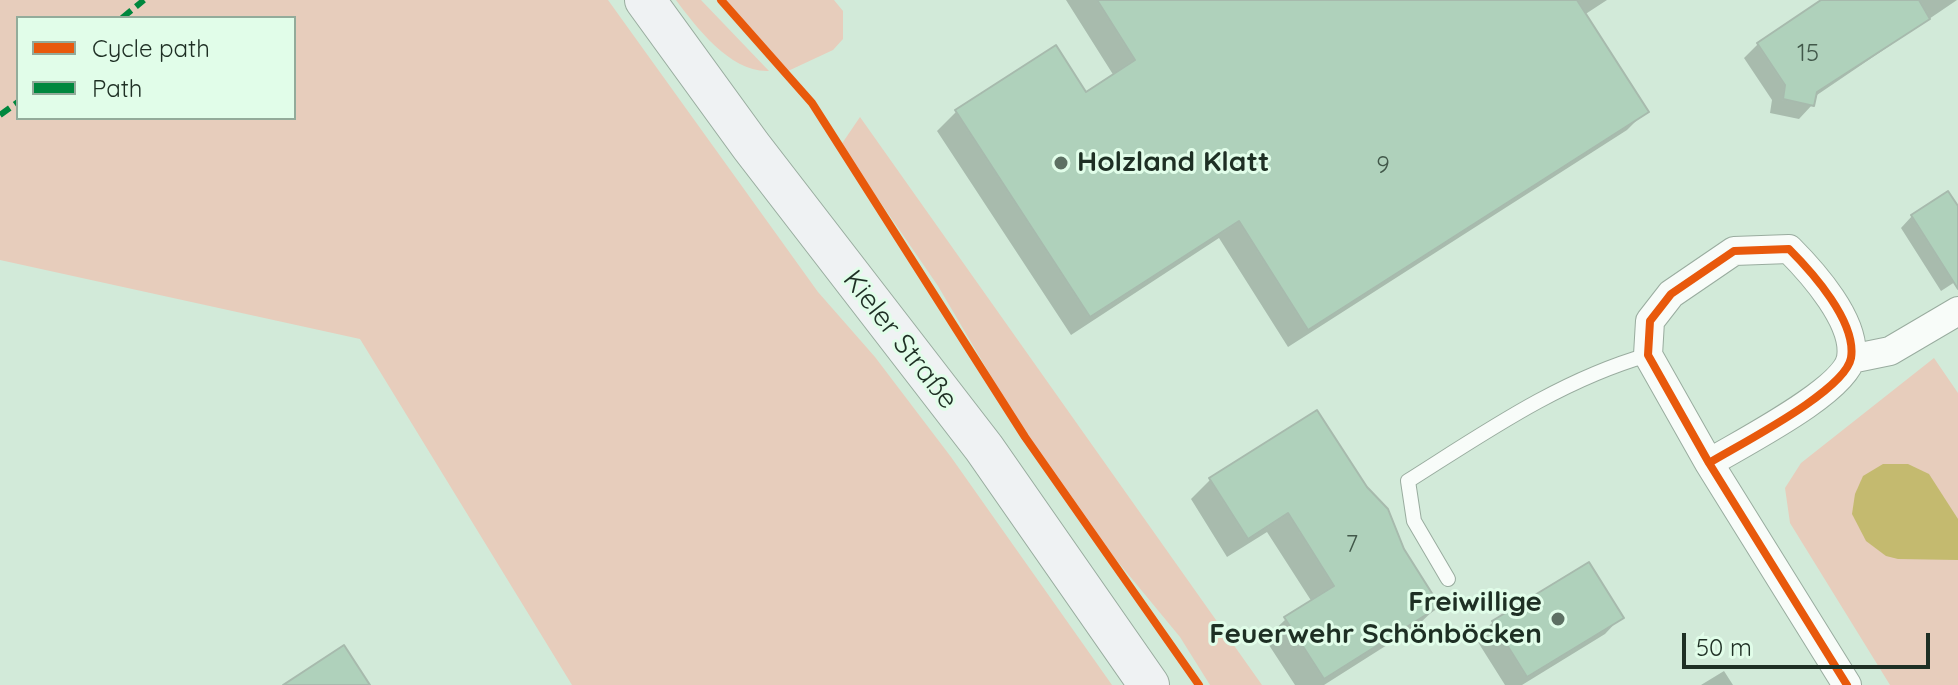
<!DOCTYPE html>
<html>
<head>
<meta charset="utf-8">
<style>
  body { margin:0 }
  #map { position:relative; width:1958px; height:685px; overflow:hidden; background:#d2ead9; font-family:Quicksand,sans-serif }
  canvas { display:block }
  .legend { position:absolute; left:16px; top:16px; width:280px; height:104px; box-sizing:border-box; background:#e1fde9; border:2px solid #93ab9a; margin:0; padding:10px 14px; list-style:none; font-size:24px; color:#1e2f24 }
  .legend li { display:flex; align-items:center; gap:16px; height:40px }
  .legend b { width:40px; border:2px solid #93ab9a }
  .scale { position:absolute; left:1682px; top:633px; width:248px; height:36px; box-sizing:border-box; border:4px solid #1e2f24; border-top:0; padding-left:10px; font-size:24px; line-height:28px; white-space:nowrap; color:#1e2f24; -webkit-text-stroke:6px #e1fde9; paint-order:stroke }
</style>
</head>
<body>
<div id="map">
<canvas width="1958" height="685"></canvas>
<ul class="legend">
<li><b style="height:10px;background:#e8590c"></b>Cycle path</li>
<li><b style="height:10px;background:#00873e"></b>Path</li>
</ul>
<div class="scale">50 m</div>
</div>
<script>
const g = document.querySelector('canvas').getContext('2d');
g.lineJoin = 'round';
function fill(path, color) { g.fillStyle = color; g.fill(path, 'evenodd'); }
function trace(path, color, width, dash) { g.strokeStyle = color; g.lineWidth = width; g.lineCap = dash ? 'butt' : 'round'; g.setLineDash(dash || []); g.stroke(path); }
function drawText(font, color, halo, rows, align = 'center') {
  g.font = font + ' Quicksand,sans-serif'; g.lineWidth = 6; g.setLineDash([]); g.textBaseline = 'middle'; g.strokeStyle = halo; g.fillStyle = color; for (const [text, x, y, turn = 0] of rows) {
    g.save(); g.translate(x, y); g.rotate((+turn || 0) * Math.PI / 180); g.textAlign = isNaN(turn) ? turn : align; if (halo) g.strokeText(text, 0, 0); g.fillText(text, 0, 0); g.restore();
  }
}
fill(new Path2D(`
  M0,0H608L818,292L875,357L951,457L1112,685H572L360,339L0,260ZM18,18H294V118H18Z
  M676,0H701L769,71C731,73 696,27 676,0Z
  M724,0H834L843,11V39L833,50L788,71Z
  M860,117L1262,685H1210L1180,637L1080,516L1025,434L938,286L841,145Z
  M1934,358L1958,393V685H1890L1790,523L1785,488L1801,463Z`), '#e7cdbc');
fill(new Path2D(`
  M1883,464H1908L1929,474L1958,519V560L1898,559L1886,556L1866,541L1852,514L1855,494L1863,476Z`), '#c4ba6f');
fill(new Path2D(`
  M1066,0H1607L1584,15L1646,111L1627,130L1288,347L1219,238L1071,335L937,131L956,112L1055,47L1086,94L1114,76Z
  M1827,0H1957L1814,97L1812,105L1799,119L1770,113L1772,100L1744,58L1758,44Z
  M1958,210V280L1941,291L1901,228L1912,216Z
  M1211,479L1402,550L1438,606L1417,626L1324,685H1295L1265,639L1286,619L1312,602L1267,532L1227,557L1191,499Z
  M1621,617L1605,634L1522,685H1505L1476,639L1493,622Z
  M1724,671L1733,685H1701Z`), '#0003');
const building = new Path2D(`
  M1097,0H1577L1649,112L1308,330L1239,221L1090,317L955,110L1056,45L1086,92L1135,60Z
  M1821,0H1919L1930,19L1817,92L1814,106L1783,99L1785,85L1757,43Z
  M1948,191L1958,206V289L1911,215Z
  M1317,410L1367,487L1388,509L1404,549L1440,606L1324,679L1284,617L1334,586L1288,513L1248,539L1209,478Z
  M1589,562L1624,618L1527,677L1492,621Z
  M344,645L370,685H283Z`);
fill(building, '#afd1bb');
trace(building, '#a7baad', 2);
const service = new Path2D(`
  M1448,579L1414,521L1408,481C1484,433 1560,380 1648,355`);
const minor = new Path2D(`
  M1851,359L1890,351L1958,311
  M1709,463L1648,355L1650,321L1671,294L1734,251L1789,249C1812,272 1857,322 1851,358C1845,391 1740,444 1709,463L1847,685`);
const secondary = new Path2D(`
  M645,0L751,146L984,448L1149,685`);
trace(service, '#99ac9f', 16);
trace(minor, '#99ac9f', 30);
trace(secondary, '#99ac9f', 42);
trace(service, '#f8fcf9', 14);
trace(minor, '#f8fcf9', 28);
trace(secondary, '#eff2f3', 40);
trace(new Path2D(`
  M122,18L144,0
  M0,115L18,102`), '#00873e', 6, [12, 6]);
trace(new Path2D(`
  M721,0L812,103L1025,437L1199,685
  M1709,463L1648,355L1650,321L1671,294L1734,251L1789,249C1812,272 1857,322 1851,358C1845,391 1740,444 1709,463L1847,685`), '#e8590c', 8);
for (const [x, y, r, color] of [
  [1061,163,8,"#5d7063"],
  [1558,619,8,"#5d7063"]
]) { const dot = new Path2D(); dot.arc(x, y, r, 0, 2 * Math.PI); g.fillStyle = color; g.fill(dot); trace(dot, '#e1fde9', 3); }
drawText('24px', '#42584a', null, [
  ["15",1808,54],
  ["9",1383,166],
  ["7",1352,545]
]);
drawText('bold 28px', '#1e2f24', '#e1fde9', [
  ["Holzland Klatt",1077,163],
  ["Freiwillige",1542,603,"right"],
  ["Feuerwehr Schönböcken",1542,635,"right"]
], 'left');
drawText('28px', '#1e2f24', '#e1fde9', [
  ["Kieler Straße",900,340,52]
]);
</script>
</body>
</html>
